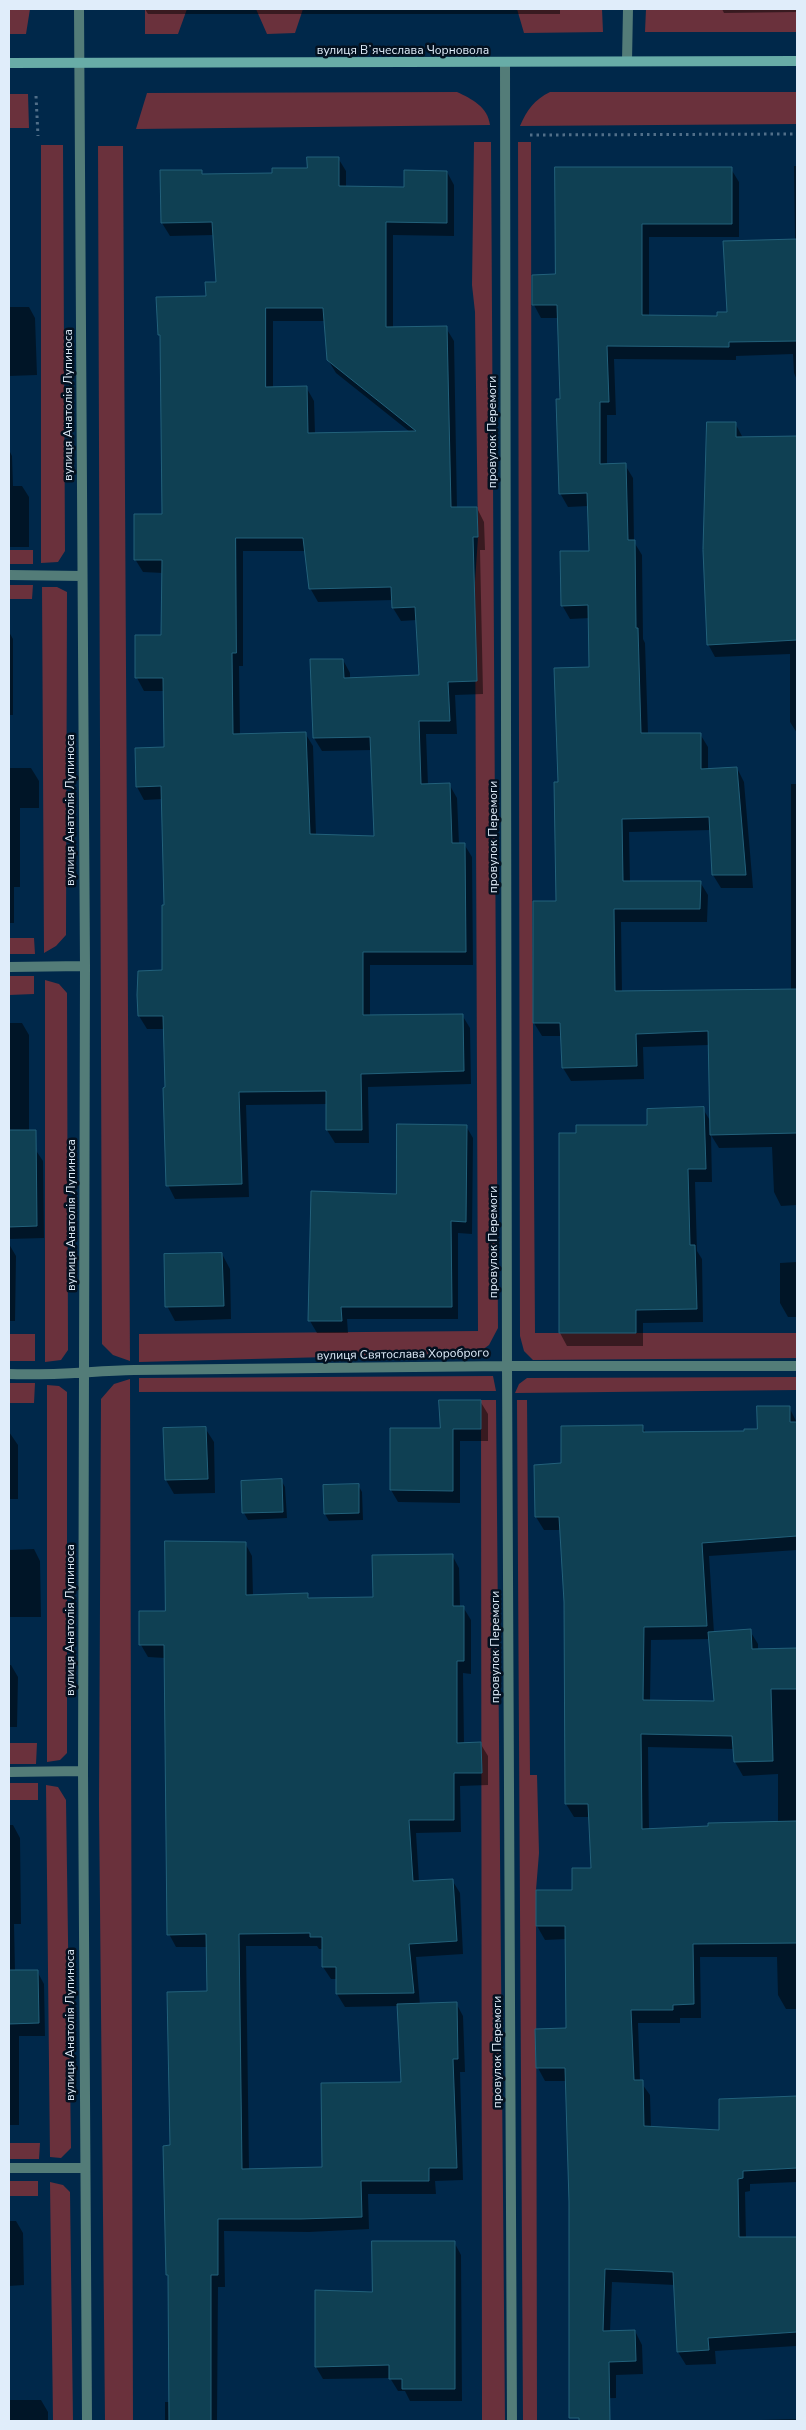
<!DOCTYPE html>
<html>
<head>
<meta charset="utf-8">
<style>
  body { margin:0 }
  #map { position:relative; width:806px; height:2430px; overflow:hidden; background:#00284a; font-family:"Nunito Sans",sans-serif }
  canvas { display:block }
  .frame { position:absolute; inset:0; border:10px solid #e0edfa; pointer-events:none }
</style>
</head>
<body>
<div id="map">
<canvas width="806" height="2430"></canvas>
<div class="frame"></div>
</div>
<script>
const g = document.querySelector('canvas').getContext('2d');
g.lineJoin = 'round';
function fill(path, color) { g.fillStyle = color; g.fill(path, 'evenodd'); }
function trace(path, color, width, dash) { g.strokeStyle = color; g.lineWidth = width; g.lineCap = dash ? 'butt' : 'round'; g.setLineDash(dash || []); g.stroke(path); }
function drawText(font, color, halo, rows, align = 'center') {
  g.font = font + ' "Nunito Sans",sans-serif'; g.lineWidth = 5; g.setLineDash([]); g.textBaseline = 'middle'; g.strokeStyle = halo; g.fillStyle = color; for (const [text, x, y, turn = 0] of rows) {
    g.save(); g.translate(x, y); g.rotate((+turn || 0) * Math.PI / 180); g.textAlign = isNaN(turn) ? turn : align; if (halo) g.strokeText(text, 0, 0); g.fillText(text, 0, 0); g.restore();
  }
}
fill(new Path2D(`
  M9,9H30L26,34H9Z
  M145,9H187L178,34H145Z
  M256,9H303L295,33L267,34Z
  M517,9H602L603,32L524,33Z
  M646,9H797V32H645Z
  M457,92C472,99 488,107 490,125L136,129L147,93Z
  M550,92H797V124L520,126C527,110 534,100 550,92Z
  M9,94H28L29,128H9Z
  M474,142H491L498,1328L489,1345L478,1353L139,1362V1334L478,1331L475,582L478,537L475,312L472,285Z
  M518,142H531L532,877L535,1333H797V1358L533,1360L524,1351L520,1336Z
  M41,145H63L65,551L58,562L41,563Z
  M98,146H123L130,1361L113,1355L102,1344Z
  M9,550H33V564H9Z
  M9,585H33L32,599H9Z
  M42,587H57L67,592L66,935L56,946L44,953Z
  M9,938H34L35,954H9Z
  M9,976H34V994L9,995Z
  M45,980L59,984L67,993L68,1350L61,1360L45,1362Z
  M9,1334H35V1361H9Z
  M493,1376L496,1391L139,1392V1378Z
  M797,1377V1390L515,1393L519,1384L527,1378Z
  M130,1379L133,2421H105L99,1804L101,1399L114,1384Z
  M9,1383H35L34,1403H9Z
  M47,1385L59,1386L67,1392V1753L60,1760L47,1762Z
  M481,1400H496L505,2421H482Z
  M517,1400H527L530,1775H537L539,1853L536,1890L537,2421H523Z
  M9,1743H37L36,1764H9Z
  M9,1783H38V1800H9Z
  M46,1785L58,1787L66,1800L71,2148L61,2158L50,2157Z
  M9,2143H40L39,2159H9Z
  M9,2181H38V2196H9Z
  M50,2182L63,2185L70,2192L73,2421H53Z`), '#6a313c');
fill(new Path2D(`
  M145,9H560V14H148Z
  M722,9H797V12L724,13Z
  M338,158L346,171V188H406L447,172L454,185V236L393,235V328H446L454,341L457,509L477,508L484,522L485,550H480L483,694L455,695L457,734H426L428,785L449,784L457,798L459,844H464L472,857L473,965H370V1016L462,1015L470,1028L471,1084L368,1087L369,1143H335L327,1130L328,1104L246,1105L249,1197L175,1199L168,1185L165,1029H147L139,1016L163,972L166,907L163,799L144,800L137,787L166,748L164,691H144L137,678L162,637L163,573L143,572L135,559L163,516L161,338L159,334L207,298L217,283L214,235L170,236L162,223L201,171L204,176L273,175L309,169ZM273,321H325L328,360L336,373L410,432L315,434L314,401L306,387L273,388ZM243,551H306L310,588L318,602L393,600V608L401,621L417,620L421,676L350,679V673L343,660L314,738L322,751L372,750L375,837L316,835L313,746L305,733L240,735L239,666H243Z
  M794,166H797V380L794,373L793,354L736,356V360L614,359L616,415H607V465H625L633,478L634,542L642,555L643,639L645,643L648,734H700L708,747V770L737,768L744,782L753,888H721L713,875L711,830L629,832L630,882H700L708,895L707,922H621L622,992L791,990V784H797V1205L781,1206L774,1192L772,1147L719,1148L711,1135L712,1182H695L697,1251L702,1259L703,1322L643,1323V1346H567L560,1333L578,1134L648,1126L703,1109L711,1122L709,1045L643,1047L644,1079L571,1081L563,1068L562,1036H542L534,1023L557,902L590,668V618L570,619L562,605L590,552L588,506L568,507L560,493L559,318H541L534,305L556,276L731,169L739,182V237H649V316L719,317L728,313L795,240Z
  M9,181L10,184V257H9Z
  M9,307H29L35,318L37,375L9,376Z
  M735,423L743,438H797V733L790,722V654L715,657L708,644Z
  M9,450L12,456L13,486H22L29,497V547H9Z
  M9,632L13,639V715H9Z
  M9,768H31L39,781V808H20V887H14V923H9Z
  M9,1023H22L29,1035V1149H35L43,1161L44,1238L9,1239Z
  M466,1126L473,1138L472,1234L458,1233V1319H347L348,1333H317L310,1321L313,1192L398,1195Z
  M9,1244L16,1256L15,1321H9Z
  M222,1254L230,1269L231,1319L175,1321L167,1306Z
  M797,1262V1317H788L780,1303V1263Z
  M480,1401L488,1414V1441H460V1503L398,1502L391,1490L441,1430Z
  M789,1407L797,1423V1550L709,1556L714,1633L750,1631L758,1644V1650H797V2031L796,2009H786L778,1995L777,1957H700L701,2018H680V2023H638L640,2081L650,2095L651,2128L721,2132L720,2100L797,2098V2182L750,2184V2191L745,2192L746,2238H797V2421H726L797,2419L796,2346L715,2351L716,2364L686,2365L678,2352L675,2285L612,2282L610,2332L635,2331L642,2345L643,2374L616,2375V2398L577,2399L566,2081H545L538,2068L567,2029L566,1939L545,1940L537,1926V1892H573L593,1869L590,1817H574L566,1804L565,1602L561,1530H544L536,1517L563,1465L642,1426L646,1433L745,1432L758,1430ZM710,1639L715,1702L650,1701L651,1640ZM648,1747L734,1749L735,1762L743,1776L778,1774V1822L649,1830Z
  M205,1428L214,1442L215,1493L174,1494L166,1480L164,1429Z
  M9,1432L18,1445V1499H9Z
  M281,1480L285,1487L287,1518L248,1520L244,1513L243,1482Z
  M358,1485L362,1492L363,1520L329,1521L325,1514Z
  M245,1543L252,1556L253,1596L308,1595L310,1599H374L452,1555L459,1568L460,1607H463L471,1620V1674L463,1673L464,1744L480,1743L488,1756V1785L460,1786L461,1832L416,1833L419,1882L452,1880L460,1893L463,1954L416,1957L420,2005L456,2003L463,2016L465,2072H460L463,2180L435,2181L436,2194H368L369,2229L309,2232L224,2231L225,2287H218L217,2421H165V2402H170V2279L167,2275L171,2146L208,1992V1947H176L169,1934L165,1658L148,1657L141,1645L166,1612ZM246,1946H317L319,1949H323V1967L331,1979H337V1994L345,2007L399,2006L402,2084L323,2168L249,2170Z
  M34,1549L40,1561L41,1617H9V1550Z
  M9,1665H11L18,1677L17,1727H9Z
  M9,1825H13L20,1838L21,1924H14L15,1971H37L44,1984L45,2036H19V2125H9Z
  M9,2221H16L23,2233L24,2285L9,2286Z
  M454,2242L461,2255L462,2401H410L405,2391H398L390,2378L323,2379L316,2367L373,2293Z
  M9,2400H41L48,2412V2421H9Z`), '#0007');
const building = new Path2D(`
  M307,157H339V186L404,187V170L447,171V223L386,222V327L447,326L451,507H477L478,537H473L477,681L448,682L450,721H419L421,784L450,783L452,843H465L466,952H363V1015L463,1014L464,1071L361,1074L362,1130H326V1091L239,1092L242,1184L166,1186L163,1088L165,1087L163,1016H138L137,995L138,971L162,970V905H164L161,786L136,787L135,748L164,747L163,678H135V635H161L162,560H134V514H162L160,335H158L156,297L206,296L205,282H216L212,222L161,223L160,170H202V174L272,173V168H307ZM266,308H323L327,360L416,431L308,433L307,386L266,387ZM236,538H303L309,589L391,587L392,608L415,607L419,675L344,678L343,659H310L313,738L370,737L374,836L310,834L306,732L233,734L232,653H236Z
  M555,167H732V224H642V315L717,316V312H727L723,241L797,239V341L729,342V347L607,346L609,402H600V464L626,463L628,540H635L636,628H638L641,733H701V769L737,767L746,875H712L709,817L622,819L623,881H701L700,909H614L615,991L797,989V1133L710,1135L708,1031L636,1034L637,1066L562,1068L560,1023H533V901H556L554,782H558L554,668L589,667L588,605L561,606L560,551H589L587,493L559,494L556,399H560L557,305H532V275L555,274Z
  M707,422H736V437L797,436V640L707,645L703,550Z
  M704,1107L706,1169H688L690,1245H695L697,1309L636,1310V1333H559V1133H576V1125H647V1109Z
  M397,1124L467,1125L466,1222L451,1221L452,1307H341L342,1321H308L311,1191L396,1194Z
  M9,1130H36L37,1226L9,1227Z
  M222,1253L224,1306L165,1307L164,1254Z
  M439,1400H481V1429H453V1491L390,1490V1428H440Z
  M757,1406H790V1422H797V1536L702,1543L707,1626L644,1627L643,1700L714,1701L708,1632L751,1629L752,1649L797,1648V1689H771L773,1761L734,1762L732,1736L641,1734L642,1829L708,1826V1823L797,1821V1943L693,1944L694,2004L673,2005V2010H631L634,2080H643L644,2126L719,2130V2099L797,2096V2168L743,2171V2178L738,2179L739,2237H797V2332L708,2338L709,2350L677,2352L673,2272L605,2269L603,2331L635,2330L636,2361L609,2362L610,2421H579V2418H569V2202L565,2068H536L535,2029L566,2028L565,1926H536V1890H572V1868H591L588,1804H565L564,1602L559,1517H535L534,1465L561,1463V1426L643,1425V1432L744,1431V1429H757Z
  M206,1427L208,1479L165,1480L163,1428Z
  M282,1479L283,1512L242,1513L241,1481Z
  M359,1484V1513L324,1514L323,1485Z
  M165,1541L246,1542V1595L308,1593V1598L373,1597L372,1555L453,1554V1606H464V1661H457V1743L481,1742L482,1773H454V1820H409L413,1881L453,1879L457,1941L409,1944L414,1993L336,1994V1967H322V1937H310V1933L239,1934L242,2169L322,2167L321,2083L401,2082L397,2004L457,2002L458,2059H453L457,2168H429V2181H361L362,2217L301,2219H218V2275H211V2421H169L168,2275H166L163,2146L170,2145L167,1992L207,1991L206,1934L167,1935L164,1645H139V1611H165Z
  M9,1970H38L39,2023L9,2024Z
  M372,2241H455V2389H402V2379H389V2365L315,2367V2290L372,2292Z`);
fill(building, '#0f4053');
trace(building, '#22617b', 1);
trace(new Path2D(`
  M36,96L38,136
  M530,135L797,134`), '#516f89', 3, [2.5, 4]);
trace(new Path2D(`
  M627,61L628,9`), '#537c78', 10);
trace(new Path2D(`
  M79,9L85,966L83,1771L87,2421
  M505,63L507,1366L512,2421
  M9,575L82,576
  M9,967L85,966
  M9,1374C50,1376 92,1371 134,1370L507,1366H797
  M9,1772L83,1771
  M9,2168H84`), '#537c78', 10);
trace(new Path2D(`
  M9,63L797,61`), '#68aca7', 10);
drawText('12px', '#e0edfa', '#031120', [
  ["вулиця Вʼячеслава Чорновола",403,51],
  ["вулиця Анатолія Лупиноса",69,405,-90],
  ["провулок Перемоги",493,432,-90],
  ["вулиця Анатолія Лупиноса",71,810,-90],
  ["провулок Перемоги",494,837,-90],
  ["вулиця Анатолія Лупиноса",72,1215,-90],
  ["провулок Перемоги",494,1242,-90],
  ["вулиця Святослава Хороброго",403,1355,-1],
  ["вулиця Анатолія Лупиноса",71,1620,-90],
  ["провулок Перемоги",496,1647,-90],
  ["вулиця Анатолія Лупиноса",71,2025,-90],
  ["провулок Перемоги",498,2052,-90]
]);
</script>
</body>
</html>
